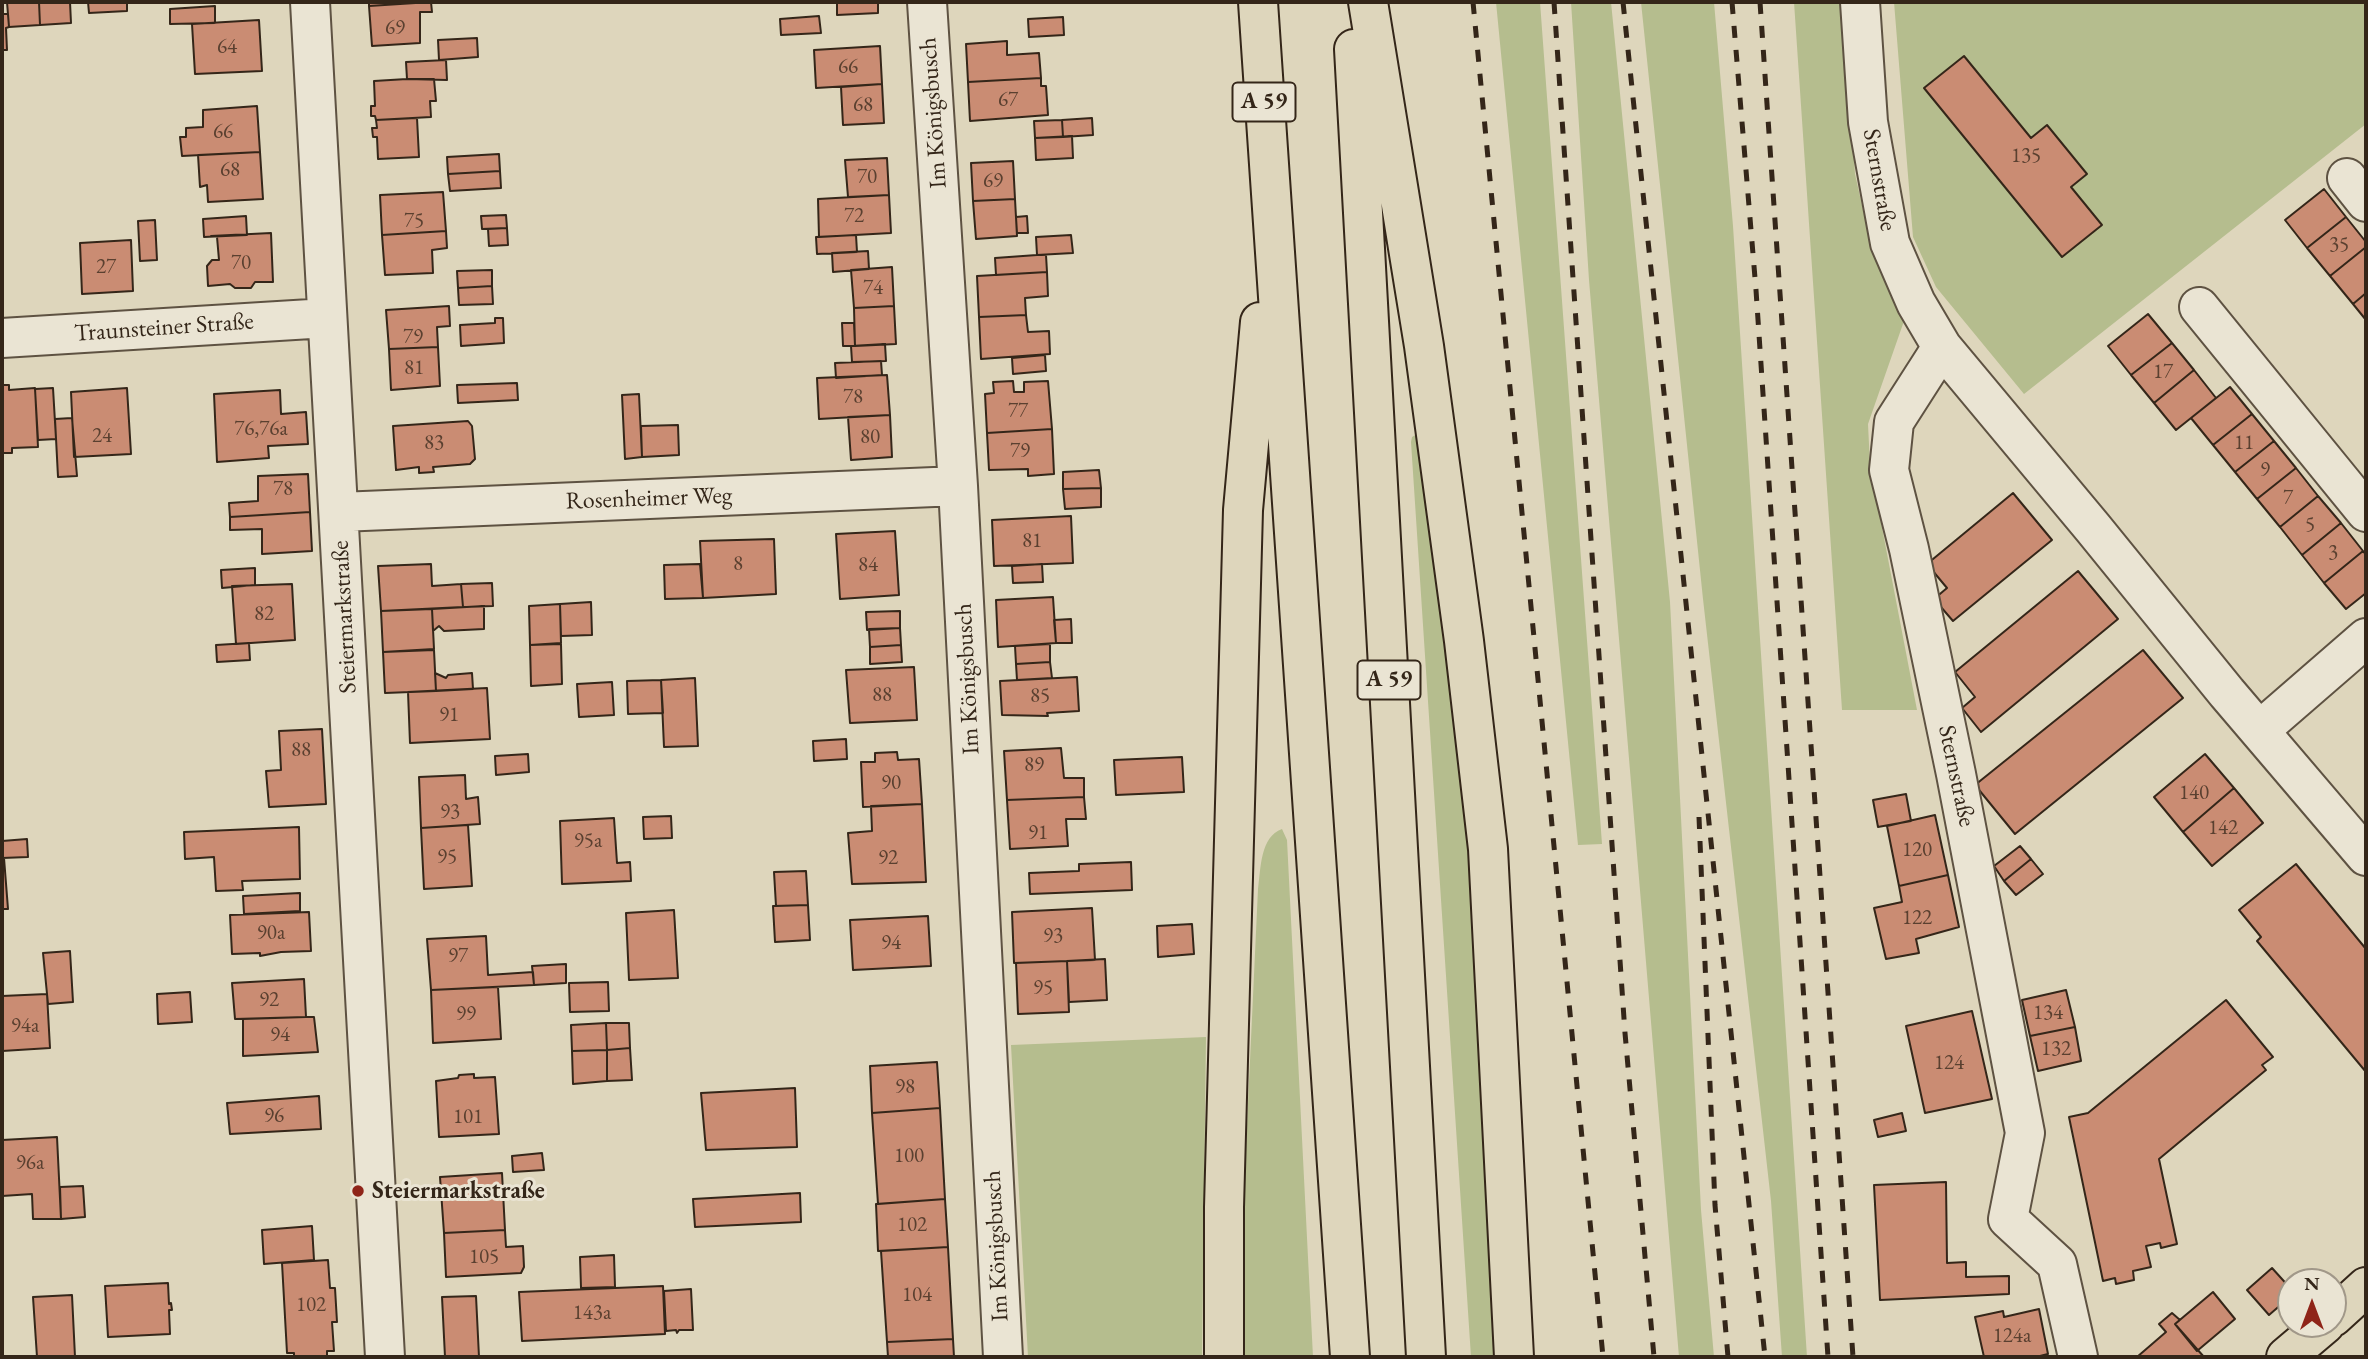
<!DOCTYPE html>
<html>
<head>
<meta charset="utf-8">
<style>
  body { margin:0 }
  #map { position:relative; width:2368px; height:1359px; overflow:hidden; background:#ded6bc; font-family:"EB Garamond",serif }
  canvas { display:block }
  .frame { position:absolute; inset:0; border:4px solid #342619; pointer-events:none }
  .north { position:absolute; left:2277px; top:1268px; width:70px; height:70px; box-sizing:border-box; background:#eae4d3; border:2px solid #a19889; border-radius:50%; rotate:0deg; font-size:19px; font-weight:700; line-height:28px; text-align:center; color:#342619 }
  .north::after { content:''; display:block; margin:auto; width:24px; height:32px; background:#8f2418; clip-path:polygon(50% 0,100% 100%,50% 72%,0 100%) }
</style>
</head>
<body>
<div id="map">
<canvas width="2368" height="1359"></canvas>
<div class="frame"></div>
<div class="north">N</div>
</div>
<script>
const g = document.querySelector('canvas').getContext('2d');
g.lineJoin = 'round';
function fill(path, color) { g.fillStyle = color; g.fill(path, 'evenodd'); }
function trace(path, color, width, dash) { g.strokeStyle = color; g.lineWidth = width; g.lineCap = dash ? 'butt' : 'round'; g.setLineDash(dash || []); g.stroke(path); }
function drawText(font, color, halo, rows, align = 'center') {
  g.font = font + ' "EB Garamond",serif'; g.lineWidth = 6; g.setLineDash([]); g.textBaseline = 'middle'; g.strokeStyle = halo; g.fillStyle = color; for (const [text, x, y, turn = 0] of rows) {
    g.save(); g.translate(x, y); g.rotate((+turn || 0) * Math.PI / 180); g.textAlign = isNaN(turn) ? turn : align; if (halo) g.strokeText(text, 0, 0); g.fillText(text, 0, 0); g.restore();
  }
}
fill(new Path2D(`
  M1496,2H1540L1602,844L1578,845Z
  M1571,2H1611L1670,602L1701,1210L1714,1357H1679L1589,280Z
  M1641,2H1714L1733,226L1807,1357H1782L1771,1201L1703,599Z
  M1794,2H1843L1855,174L1870,241L1904,321L1868,424L1870,465L1917,710H1842Z
  M1894,2H2366V124L2024,394L1936,287L1913,237Z
  M1417,434L1422,440L1469,840L1501,1357H1471L1411,442L1412,437Z
  M1282,829L1287,840L1313,1357H1244L1243,1211L1258,889C1261,868 1260,837 1282,829Z
  M1206,1037L1202,1357H1028L1011,1045Z`), '#b5bd8e');
const building = new Path2D(`
  M7,2H39L40,25L9,27Z
  M39,2H70L71,23L40,25Z
  M88,2H127V11L89,13Z
  M369,2H431L369,6Z
  M431,2L432,12H420V43L372,46L369,6Z
  M837,2H878V13L837,15Z
  M215,6V23L170,24V9Z
  M2,14H8L9,27L6,28L7,50H2Z
  M819,16L821,33L781,35L780,19Z
  M1063,17L1064,35L1029,37L1028,19Z
  M259,20L262,71L195,74L192,24Z
  M477,38L478,57L439,60L438,40Z
  M1007,41V55L1039,53L1041,78L968,82L966,44Z
  M880,46L882,84L816,88L814,50Z
  M1964,56L2031,138L2047,125L2087,174L2071,187L2102,225L2062,257L1924,88Z
  M446,60L447,80L407,79L406,62Z
  M1041,78V86H1046L1048,115L970,121L968,82Z
  M407,79H434L436,101H430L431,117L376,120L375,116H371V106H375L374,81Z
  M882,84L884,123L843,125L841,87Z
  M257,106L260,152L182,156L180,137H186V128L203,127V110Z
  M417,118L419,157L378,159L377,137H373L372,128H377L376,120Z
  M1092,118L1093,135L1063,137L1062,120Z
  M1062,120L1063,137L1035,138L1034,121Z
  M1072,136L1073,158L1036,160L1035,138Z
  M260,152L263,199L208,202L207,185L200,187L198,155Z
  M499,154L500,171L448,174L447,157Z
  M887,158L889,195L848,197L845,160Z
  M1013,161L1015,199L973,201L971,163Z
  M500,171L501,188L450,191L448,174Z
  M2324,189L2346,217L2307,248L2285,220Z
  M443,192L446,231L382,235L380,195Z
  M889,195L891,233L819,237L818,199Z
  M1015,199L1017,236L976,239L973,201Z
  M506,215L507,228L482,229L481,216Z
  M246,216L247,235L204,237L203,219Z
  M1027,216L1028,233H1017L1016,217Z
  M2346,217L2366,242V247L2330,276L2307,248Z
  M155,220L157,260L140,261L138,221Z
  M507,228L508,245L489,246L488,229Z
  M446,231L447,248L432,250L433,273L385,275L382,235Z
  M271,233L273,282H255L251,288H235L230,284L208,286L207,266L212,260H219L217,237L211,236Z
  M856,235L857,252L817,254L816,237Z
  M1071,235L1073,253L1037,255L1036,237Z
  M131,240L133,291L82,294L80,243Z
  M2366,247V293L2353,304L2330,276Z
  M868,251L869,269L833,272L832,253Z
  M1037,255H1046L1047,272L996,275L995,258Z
  M892,267L894,306L854,308L851,270Z
  M492,270V286L458,288L457,271Z
  M1047,272L1048,296L1025,298L1026,315L979,317L977,276Z
  M492,286L493,304L459,305L458,288Z
  M2366,293V320L2353,304Z
  M449,306L450,326L437,327L438,347L389,349L386,310Z
  M894,306L896,344L855,346L854,308Z
  M2148,314L2172,343L2131,375L2108,346Z
  M1026,315L1028,332L1049,331L1050,354L981,359L979,317Z
  M495,318H503L504,343L461,346L460,325L495,323Z
  M842,323H854L855,346H843Z
  M2172,343L2194,370L2154,403L2131,375Z
  M885,344L886,361L852,362L851,346Z
  M438,347L440,386L391,390L389,349Z
  M1045,355L1046,371L1013,374L1012,358Z
  M881,361L882,375L836,378L835,363Z
  M2194,370L2216,398L2176,430L2154,403Z
  M887,375L890,415L819,419L817,378Z
  M1013,381L1014,392H1024V382L1048,381L1052,429L987,433L985,394L994,393L993,382Z
  M517,383L518,400L458,403L457,385Z
  M2,385H9V390L35,388L38,447L12,448V453H2Z
  M2230,387L2252,414L2213,445L2191,418Z
  M53,388L56,439L38,440L35,389Z
  M127,388L131,454L74,457L71,392Z
  M280,390L281,414L306,412L308,444L268,446L269,458L217,462L214,394Z
  M639,394L642,457L625,459L622,395Z
  M2252,414L2274,441L2235,472L2213,445Z
  M890,415L892,457L851,460L848,417Z
  M72,418L77,476L58,477L55,419Z
  M468,421L472,426L475,459L470,464L433,467L434,472L419,473V467L396,470L393,426Z
  M678,425L679,455L642,457L641,426Z
  M1052,429L1054,474L1028,476V469L989,470L987,433Z
  M2274,441L2296,468L2257,499L2235,472Z
  M2296,468L2318,496L2280,527L2257,499Z
  M1099,470L1101,488L1063,489V472Z
  M308,474L310,512L230,517L229,503L258,501V476Z
  M1101,488V507L1065,509L1063,489Z
  M2013,493L2052,540L1953,621L1934,599L1947,588L1927,564Z
  M2318,496L2341,523L2302,555L2280,527Z
  M310,512L312,551L262,554V529L230,530V517Z
  M1071,516L1073,563L994,566L992,520Z
  M2341,523L2363,551L2324,583L2302,555Z
  M895,531L899,595L840,599L836,534Z
  M774,539L776,594L703,598L700,541Z
  M2363,551L2366,555V593L2346,609L2324,583Z
  M431,564L432,586L461,584L463,607L381,611L378,566Z
  M700,564L703,598L665,599L664,565Z
  M1042,564L1043,582L1013,583L1012,566Z
  M255,568V585L222,588L221,570Z
  M2078,571L2118,619L1981,732L1962,708L1975,697L1955,672Z
  M492,583L493,606L463,607L461,584Z
  M292,584L295,640L236,644L232,586Z
  M1053,597L1056,643L998,647L996,600Z
  M591,602L592,635L561,636L560,604Z
  M560,604L561,643L530,645L529,606Z
  M484,606V629L444,631L439,626L433,631L432,609Z
  M432,609L434,649L383,652L381,611Z
  M900,611V628L867,630L866,612Z
  M1071,619L1072,643H1056L1054,620Z
  M900,628L901,645L870,647L869,629Z
  M249,643L250,660L217,662L216,645Z
  M561,644L562,684L531,686L530,645Z
  M1050,644V662L1016,664L1015,646Z
  M901,645L902,662L870,664V647Z
  M434,650L436,691L385,693L383,652Z
  M2143,650L2183,698L2015,834L1975,785Z
  M1050,662L1052,678L1017,680L1016,664Z
  M914,667L917,720L850,723L846,670Z
  M435,673L446,678L448,675L472,673L473,689L436,691Z
  M1077,677L1079,711L1047,713L1048,716L1002,715L1000,681Z
  M695,678L698,746L664,747L661,680Z
  M661,680L663,713L628,714L627,681Z
  M612,682L614,715L579,717L577,684Z
  M487,688L490,739L410,743L408,692Z
  M322,729L326,804L269,807L266,771L281,770L279,731Z
  M846,739L847,759L814,761L813,741Z
  M1061,748L1064,778H1084V797L1007,800L1004,751Z
  M897,752L898,760L919,759L922,804L863,807L861,762H875V753Z
  M528,754L529,772L496,775L495,756Z
  M2205,754L2234,788L2183,832L2154,797Z
  M1182,757L1184,792L1116,795L1114,760Z
  M465,775L466,799L478,797L480,824L421,828L419,777Z
  M2234,788L2263,823L2212,866L2183,832Z
  M1906,794L1911,821L1878,827L1873,800Z
  M1084,797L1086,819H1066L1068,846L1010,849L1007,800Z
  M922,804L926,882L852,884L848,833L872,831L871,806Z
  M1935,815L1948,875L1899,886L1887,826Z
  M671,816L672,838L644,839L643,817Z
  M614,818L617,863L630,862L631,881L562,884L560,821Z
  M468,825L472,886L424,889L421,828Z
  M299,827L300,879L242,881L243,890L216,891L214,857L185,859L184,832Z
  M27,839L28,857L2,858V841Z
  M2020,846L2031,859L2004,881L1994,866Z
  M2,858H4L8,909H2Z
  M2031,859L2043,874L2016,895L2004,881Z
  M1131,862L1132,890L1030,894L1029,873L1079,871V864Z
  M2296,864L2366,949V1072L2257,941L2261,937L2239,910Z
  M806,871L808,905L776,906L774,872Z
  M1948,875L1959,927L1916,939L1919,953L1886,959L1874,908L1902,902L1899,886Z
  M300,893V911L244,914L243,896Z
  M808,905L810,940L775,942L773,906Z
  M1092,908L1095,960L1014,963L1012,912Z
  M674,910L678,978L629,980L626,913Z
  M309,912L311,951L281,952L260,956V953L232,954L230,915Z
  M928,916L931,966L853,970L850,920Z
  M1192,924L1194,954L1158,957L1157,926Z
  M486,936L488,975L533,972L534,985L431,990L427,939Z
  M70,951L73,1002L48,1004L43,953Z
  M1105,959L1107,1000L1069,1002L1067,961Z
  M1067,961L1069,1012L1018,1014L1016,963Z
  M566,964V983L534,985L532,966Z
  M304,979L306,1017L235,1019L232,983Z
  M608,982L609,1011L570,1012L569,983Z
  M498,987L501,1039L433,1043L431,990Z
  M2066,990L2075,1027L2030,1036L2022,1000Z
  M190,992L192,1022L158,1024L157,994Z
  M47,994L50,1048L2,1051V996Z
  M2226,1000L2273,1057L2262,1065L2266,1070L2159,1159L2177,1244L2161,1248L2160,1243L2146,1246L2151,1267L2133,1271L2134,1280L2116,1284L2115,1278L2103,1281L2069,1117L2088,1113Z
  M1972,1011L1992,1099L1925,1113L1906,1026Z
  M306,1017H314L318,1052L243,1056V1019Z
  M606,1023H629L630,1048L607,1050Z
  M606,1023L607,1050L572,1051L571,1025Z
  M2075,1027L2081,1061L2038,1071L2030,1036Z
  M630,1048L632,1080L607,1081V1050Z
  M607,1050V1081L573,1084L572,1051Z
  M937,1062L940,1108L872,1113L870,1066Z
  M474,1074V1078L495,1077L499,1134L439,1137L436,1081L458,1078L459,1075Z
  M795,1088L797,1147L706,1150L701,1093Z
  M319,1096L321,1129L230,1134L227,1103Z
  M940,1108L945,1199L878,1204L872,1113Z
  M1902,1113L1906,1131L1878,1137L1874,1120Z
  M57,1137L61,1219H33L32,1194L2,1196V1140Z
  M542,1153L544,1170L513,1172L512,1156Z
  M502,1173L505,1230L444,1233L440,1177Z
  M1946,1182L1947,1263L1966,1262V1277L2009,1276V1294L1880,1300L1874,1185Z
  M83,1186L85,1217L61,1219L60,1187Z
  M800,1193L801,1222L695,1227L693,1199Z
  M945,1199L948,1247L878,1251L876,1204Z
  M312,1226L314,1260L264,1264L262,1230Z
  M505,1230L506,1247L523,1246L524,1267L521,1273L446,1277L444,1233Z
  M948,1247L953,1339L887,1342L881,1251Z
  M614,1255L615,1287L581,1288L580,1257Z
  M328,1260L330,1288H335L337,1322H332L334,1351H327V1357H294V1353H287L282,1263Z
  M2272,1268L2291,1289V1296L2269,1315L2247,1290Z
  M168,1283L169,1304L171,1303L172,1310H169L170,1334L108,1337L105,1286Z
  M663,1286L665,1334L522,1341L519,1292Z
  M691,1289L693,1330H679L677,1333L676,1330L666,1331L664,1291Z
  M2213,1292L2235,1319L2197,1351L2175,1324Z
  M72,1295L75,1357H37L33,1297Z
  M476,1296L479,1357H445L442,1297Z
  M2039,1309L2048,1354L2036,1357H1984L1975,1317L2003,1311L2004,1317Z
  M2172,1313L2180,1320L2175,1324L2204,1357H2137L2166,1332L2159,1324Z
  M953,1339L954,1357H888L887,1342Z`);
fill(building, '#ca8c73');
trace(building, '#342619', 2);
const minor = new Path2D(`
  M310,2L385,1357
  M927,2L958,486L1003,1357
  M1860,2L1868,122L1890,243L1916,303L1942,347L2093,528L2227,693L2366,856
  M2347,178L2366,202
  M2199,307L2366,512
  M2,338L327,318
  M1942,347L1894,422L1889,470L1909,549L1956,774L2025,1133L2008,1219L2057,1264L2078,1357
  M340,512L958,486
  M2260,730L2366,638`);
const major = new Path2D(`
  M2333,1317L2366,1287
  M2286,1357L2325,1324`);
const highway = new Path2D(`
  M1258,2L1350,1357
  M1368,2L1424,346L1464,641L1488,849L1514,1357
  M1354,49L1426,1357
  M1224,1357V1207L1243,510L1260,322`);
trace(minor, '#5e5242', 42);
trace(major, '#342619', 42);
trace(highway, '#342619', 42);
trace(minor, '#eae4d3', 38);
trace(major, '#ded6bc', 38);
trace(highway, '#ded6bc', 38);
trace(new Path2D(`
  M1473,2L1603,1357
  M1554,2L1625,1033L1654,1357
  M1623,2L1765,1357
  M1732,2L1756,290L1828,1357
  M1760,2L1853,1357
  M1699,817L1715,1205L1728,1357`), '#342619', 5, [12, 12]);
for (const [x, y, r, color] of [
  [358,1191,7,"#8f2418"]
]) { const dot = new Path2D(); dot.arc(x, y, r, 0, 2 * Math.PI); g.fillStyle = color; g.fill(dot); trace(dot, '#eae4d3', 2.5); }
drawText('21px', '#5a4030', null, [
  ["69",395,28],
  ["64",227,47],
  ["66",848,67],
  ["67",1008,100],
  ["68",863,105],
  ["66",223,132],
  ["135",2026,156],
  ["68",230,170],
  ["70",867,177],
  ["69",993,181],
  ["72",854,216],
  ["75",414,221],
  ["35",2339,245],
  ["70",241,263],
  ["27",106,267],
  ["74",873,288],
  ["79",413,337],
  ["81",414,368],
  ["17",2163,372],
  ["78",853,397],
  ["77",1018,411],
  ["76,76a",261,429],
  ["24",102,436],
  ["80",870,437],
  ["83",434,443],
  ["11",2244,443],
  ["79",1020,451],
  ["9",2265,470],
  ["78",283,489],
  ["7",2288,498],
  ["5",2310,525],
  ["81",1032,541],
  ["3",2333,553],
  ["8",738,564],
  ["84",868,565],
  ["82",264,614],
  ["88",882,695],
  ["85",1040,696],
  ["91",449,715],
  ["88",301,750],
  ["89",1034,765],
  ["90",891,783],
  ["140",2194,793],
  ["93",450,812],
  ["142",2223,828],
  ["91",1038,833],
  ["95a",588,841],
  ["120",1917,850],
  ["95",447,857],
  ["92",888,858],
  ["122",1917,918],
  ["90a",271,933],
  ["93",1053,936],
  ["94",891,943],
  ["97",458,956],
  ["95",1043,988],
  ["92",269,1000],
  ["134",2048,1013],
  ["99",466,1014],
  ["94a",25,1026],
  ["94",280,1035],
  ["132",2056,1049],
  ["124",1949,1063],
  ["98",905,1087],
  ["96",274,1116],
  ["101",468,1117],
  ["100",909,1156],
  ["96a",30,1163],
  ["102",912,1225],
  ["105",484,1257],
  ["104",917,1295],
  ["102",311,1305],
  ["143a",592,1313],
  ["124a",2012,1336]
]);
for (const [x, y, w] of [
  [1264,102,63],
  [1389,680,63]
]) { const box = new Path2D(); box.roundRect(x - w / 2, y - 19.5, w, 39, 5); g.fillStyle = '#eae4d3'; g.fill(box); trace(box, '#342619', 2); }
drawText('bold 23px', '#342619', null, [
  ["A 59",1264,102],
  ["A 59",1389,680]
]);
drawText('24px', '#342619', '#eae4d3', [
  ["Im Königsbusch",934,113,-94],
  ["Sternstraße",1879,180,80],
  ["Traunsteiner Straße",164,328,-4],
  ["Rosenheimer Weg",649,499,-2],
  ["Steiermarkstraße",345,617,-93],
  ["Im Königsbusch",968,679,-93],
  ["Sternstraße",1956,776,78],
  ["Im Königsbusch",997,1246,-93]
]);
drawText('bold 24px', '#342619', '#eae4d3', [
  ["Steiermarkstraße",372,1191]
], 'left');
</script>
</body>
</html>
